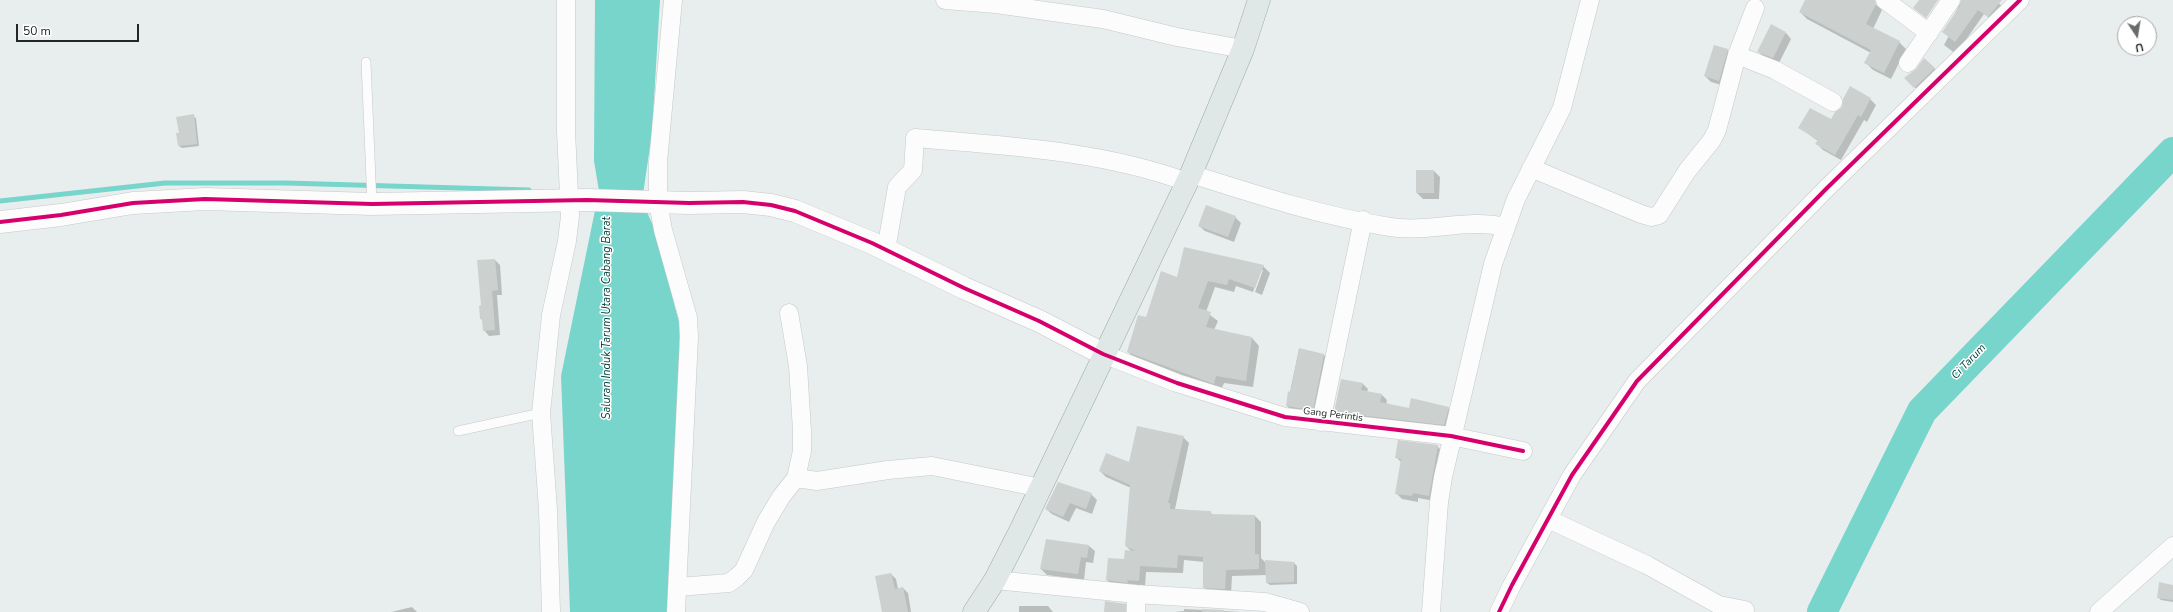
<!DOCTYPE html>
<html>
<head>
<meta charset="utf-8">
<style>
  body { margin:0 }
  #map { position:relative; width:2173px; height:612px; overflow:hidden; background:#e8eeed; font-family:"Nunito Sans",sans-serif }
  canvas { display:block }
  .north { position:absolute; left:2117px; top:16px; width:40px; height:40px; box-sizing:border-box; background:#fff; border:1px solid #a7a8a8; border-radius:50%; rotate:168deg; font-size:11px; font-weight:700; line-height:16px; text-align:center; color:#222625 }
  .north::after { content:''; display:block; margin:auto; width:14px; height:18px; background:#676c6b; clip-path:polygon(50% 0,100% 100%,50% 72%,0 100%) }
  .scale { position:absolute; left:16px; top:24px; width:123px; height:18px; box-sizing:border-box; border:2px solid #222625; border-top:0; padding-left:5px; font-size:12px; line-height:14px; white-space:nowrap; color:#222625; -webkit-text-stroke:3px #fff; paint-order:stroke }
</style>
</head>
<body>
<div id="map">
<canvas width="2173" height="612"></canvas>
<div class="north">U</div>
<div class="scale">50 m</div>
</div>
<script>
const g = document.querySelector('canvas').getContext('2d');
g.lineJoin = 'round';
function fill(path, color) { g.fillStyle = color; g.fill(path, 'evenodd'); }
function trace(path, color, width, dash) { g.strokeStyle = color; g.lineWidth = width; g.lineCap = dash ? 'butt' : 'round'; g.setLineDash(dash || []); g.stroke(path); }
function drawText(font, color, halo, rows, align = 'center') {
  g.font = font + ' "Nunito Sans",sans-serif'; g.lineWidth = 3; g.setLineDash([]); g.textBaseline = 'middle'; g.strokeStyle = halo; g.fillStyle = color; for (const [text, x, y, turn = 0] of rows) {
    g.save(); g.translate(x, y); g.rotate((+turn || 0) * Math.PI / 180); g.textAlign = isNaN(turn) ? turn : align; if (halo) g.strokeText(text, 0, 0); g.fillText(text, 0, 0); g.restore();
  }
}
fill(new Path2D(`
  M595,0H660L652,133L642,201L655,230L680,326L671,612H570L561,376L599,191L594,161Z`), '#77d5cb');
fill(new Path2D(`
  M1806,0H1868L1874,3L1882,10L1873,29L1899,42L1906,49L1891,79L1873,70L1866,63L1871,53L1807,19L1800,12Z
  M1962,0H1995L2004,8L1993,21L1984,14L1956,54L1944,45L1956,22L1952,19Z
  M1786,33L1791,39L1779,63L1764,57L1758,51Z
  M1727,50L1733,56L1725,86L1711,82L1705,76Z
  M1925,59L1940,74L1921,93L1905,78L1917,70Z
  M1870,99L1876,105L1867,122L1864,120L1841,160L1823,150L1817,144L1818,141L1800,128L1831,120Z
  M193,116L196,118L199,146L182,148L179,146L180,134Z
  M1434,171L1440,177L1439,199H1423L1417,193Z
  M1235,217L1241,223L1234,242L1205,231L1199,226Z
  M495,260L500,265L502,295H497L500,335L489,336L484,330V322L481,319Z
  M1263,266L1270,273L1262,295L1255,292L1263,270H1261L1253,292L1236,286L1234,292L1215,287L1206,312L1218,321L1214,330L1252,338L1259,346L1253,387L1224,383L1221,390L1135,359L1128,352L1146,318L1178,278Z
  M1299,349L1324,355L1330,361L1319,415L1293,412L1287,406Z
  M1362,383L1368,389L1367,392L1381,394L1387,400L1386,405L1410,409L1448,408L1454,414L1450,430L1340,417L1335,412Z
  M1183,437L1189,443L1175,509L1210,512L1213,515L1255,516L1261,522V558L1266,563H1294L1297,566V584L1270,585L1267,583V575L1232,576L1231,595L1210,594L1204,587V562L1184,560L1183,573L1146,572L1145,587L1113,586L1107,580L1132,552L1126,546L1131,488L1106,477L1100,471L1130,463Z
  M1437,446L1443,452L1435,501L1418,498V502L1402,499L1396,493L1401,462L1396,457Z
  M1091,494L1097,500L1092,514L1076,508L1069,522L1052,514L1046,509Z
  M1047,540L1089,546L1095,551L1093,563L1086,562L1084,580L1047,575L1041,569Z
  M891,574L896,579L898,589L903,588L908,593L911,612H883Z
  M2173,586V602L2161,600L2158,597Z
  M1019,606H1048L1053,612H1019Z
  M412,607L417,612H391Z
  M1184,609L1241,612H1175L1184,611Z`), '#0003');
trace(new Path2D(`
  M0,201L165,183H286L529,190`), '#77d5cb', 5);
trace(new Path2D(`
  M1822,612L1922,411L2173,152`), '#77d5cb', 30);
fill(new Path2D(`
  M1805,0H1875L1876,4L1866,24L1900,41L1884,73L1864,63L1871,50L1799,12Z
  M1919,0H1938L1926,18L1913,8Z
  M1961,0H2002L1988,17L1978,10L1955,42L1942,32L1960,6Z
  M1771,24L1786,32L1773,58L1757,52Z
  M1714,45L1728,49L1719,81L1704,76Z
  M1924,58L1935,68L1914,88L1904,78L1916,69Z
  M1850,86L1871,98L1861,117L1858,115L1835,155L1815,144L1818,140L1798,128L1810,108L1831,119L1835,112L1842,107L1843,99Z
  M194,114L197,144L178,146L176,133H179L176,117Z
  M1416,170H1434V193H1416Z
  M1206,205L1236,216L1228,237L1198,226Z
  M1184,247L1264,265L1255,288L1229,279L1227,285L1208,281L1198,308L1211,312L1206,327L1252,337L1246,381L1216,376L1214,384L1127,352L1138,315L1146,317L1161,271L1177,277Z
  M495,259L498,290L492,291L495,330L483,331L482,319H480L479,306L481,305L477,260Z
  M1299,348L1324,354L1313,410L1286,406L1288,391L1290,392L1292,385Z
  M1341,379L1363,383L1361,390L1382,394L1380,402L1409,408L1411,398L1449,407L1444,425L1334,412Z
  M1137,426L1184,436L1168,503H1170V509L1211,511V514L1255,515V554H1259V569L1226,570L1225,589L1203,588V557L1178,555L1177,568L1140,566L1139,581L1127,580L1128,583L1106,580L1108,558L1124,559L1125,550L1136,551L1125,546L1130,485L1099,471L1106,453L1129,462Z
  M1398,440L1438,445L1429,496L1413,493L1412,496L1395,494L1401,459L1395,458Z
  M1058,482L1092,493L1086,509L1070,503L1063,517L1045,509Z
  M1046,539L1089,545L1087,558L1081,557L1078,574L1040,569Z
  M1265,560L1294,562V582L1266,583Z
  M891,573L895,589L903,587L908,612H882L875,576Z
  M2159,582L2173,585V600L2157,598Z
  M1105,601L1126,604V612H1104Z
  M1202,609L1224,610V612H1202Z`), '#ccd1d0');
const service = new Path2D(`
  M366,62L372,204
  M458,431L541,413`);
const minor = new Path2D(`
  M673,0L658,162V202L663,230L688,318L689,337L676,612
  M945,0L996,4L1103,19L1177,37L1243,49
  M1885,0L1929,33
  M1737,55L1775,70L1833,102
  M1908,63L1951,0
  M1531,168L1641,214L1651,217L1659,215L1687,171L1712,140L1717,130L1737,55L1755,8
  M1191,174C1257,195 1322,216 1390,227C1429,233 1467,218 1505,227
  M886,250L897,187L913,170L915,138C1005,146 1100,150 1187,182
  M1103,354L1177,383L1285,417L1451,436L1523,451
  M1321,422L1363,220
  M796,478L817,481L888,470L932,466L1041,488
  M1548,519L1647,565L1719,605L1745,610
  M995,580L1136,594L1265,602L1300,612
  M678,587L729,583L737,577L744,570L766,522L781,497L796,478L802,451V431L798,366L789,313
  M551,612L548,510L541,413L551,315L567,241L570,216L566,131V0
  M1136,612V594
  M1431,612L1439,502L1443,477L1493,264L1516,199L1562,108L1590,0
  M1499,612L1512,585L1572,475L1637,381L1827,188L2020,0
  M2099,612L2173,546`);
const tertiary = new Path2D(`
  M0,222L61,215L133,203L205,199L372,204L587,200L689,203L743,202L771,205L795,211L872,243L964,288L1039,321L1103,354`);
const primary = new Path2D(`
  M974,612L995,580L1021,529L1191,174L1243,49L1259,0`);
trace(service, '#c4c9c8', 10);
trace(minor, '#c4c9c8', 19);
trace(tertiary, '#c4c9c8', 23);
trace(primary, '#99a9a7', 23);
trace(service, '#fcfcfc', 9);
trace(minor, '#fcfcfc', 18);
trace(tertiary, '#fcfcfc', 22);
trace(primary, '#e0e8e7', 22);
trace(new Path2D(`
  M0,222L61,215L133,203L205,199L372,204L587,200L689,203L743,202L771,205L795,211L872,243L964,288L1039,321L1103,354L1177,383L1285,417L1451,436L1523,451
  M1499,612L1512,585L1572,475L1637,381L1827,188L2020,0`), '#d6006c', 4);
drawText('10px', '#222625', '#fff', [
  ["Gang Perintis",1333,415,7]
]);
drawText('italic 11px', '#01403a', '#fff', [
  ["Saluran Induk Tarum Utara Cabang Barat",607,318,-90],
  ["Ci Tarum",1969,362,-46]
]);
</script>
</body>
</html>
